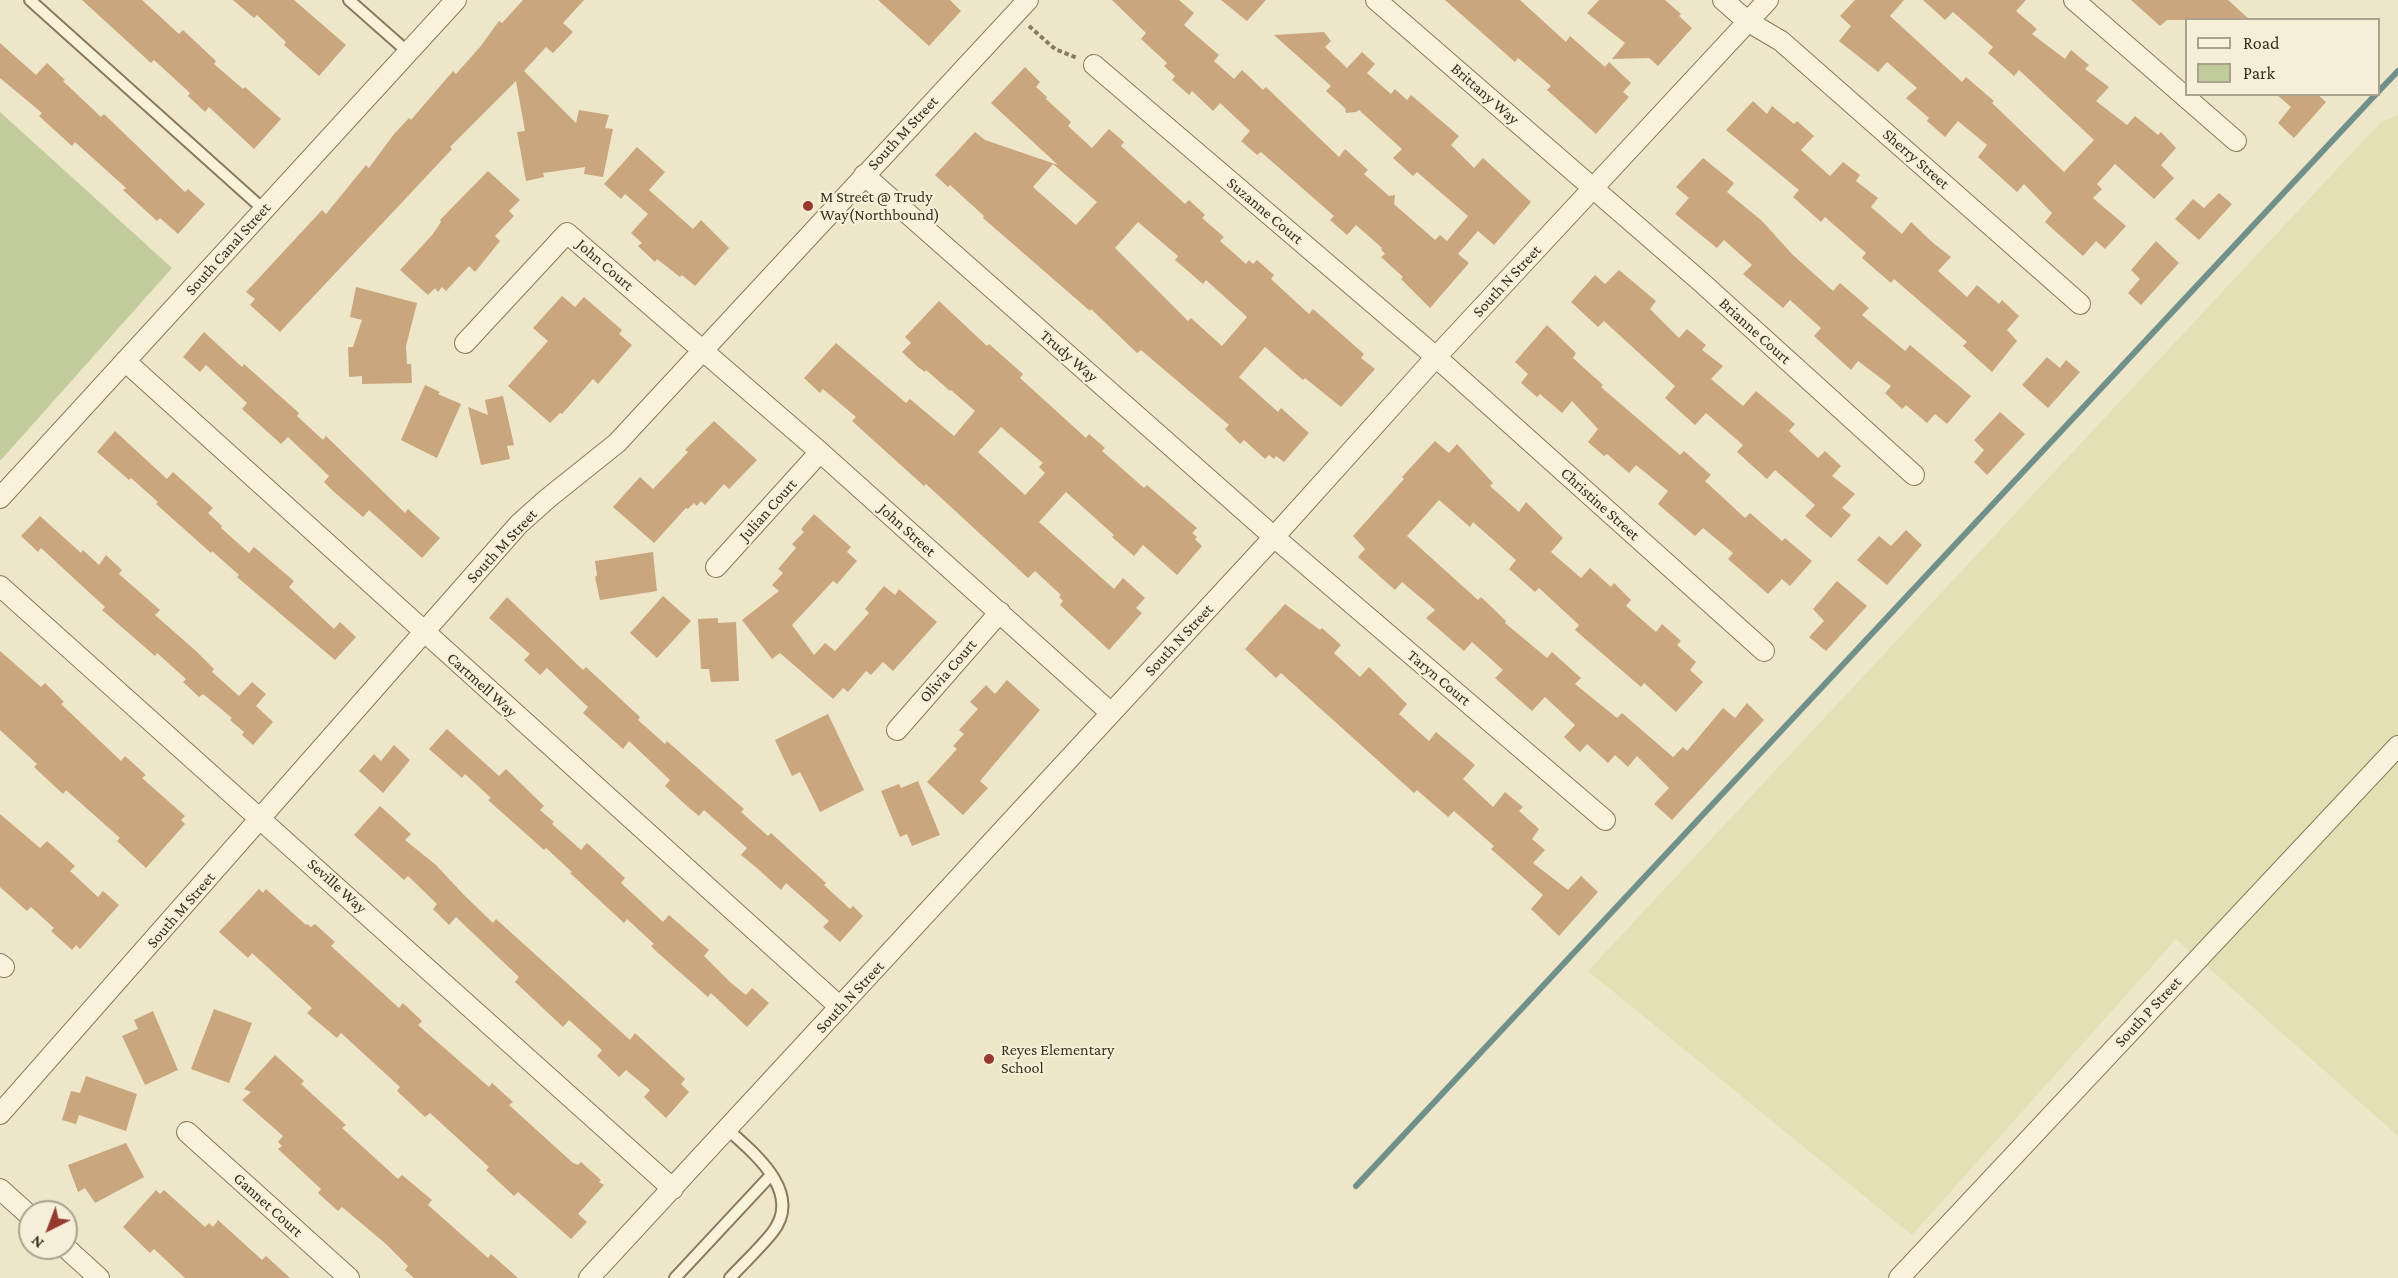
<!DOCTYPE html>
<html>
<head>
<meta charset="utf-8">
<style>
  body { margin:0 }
  #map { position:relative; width:2398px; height:1278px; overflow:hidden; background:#ede6c8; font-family:"Crimson Pro",serif }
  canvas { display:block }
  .legend { position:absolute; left:2185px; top:18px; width:195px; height:78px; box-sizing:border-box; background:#f5efd7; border:2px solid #aaa28e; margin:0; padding:8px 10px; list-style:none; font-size:18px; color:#3a2f20 }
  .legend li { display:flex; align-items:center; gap:12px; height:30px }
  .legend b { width:30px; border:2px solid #aaa28e }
  .north { position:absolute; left:18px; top:1200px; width:60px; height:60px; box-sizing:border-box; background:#f5efd7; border:2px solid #aaa28e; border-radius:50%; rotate:222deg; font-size:16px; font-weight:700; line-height:24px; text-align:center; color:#3a2f20 }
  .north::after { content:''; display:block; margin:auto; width:21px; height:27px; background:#96392f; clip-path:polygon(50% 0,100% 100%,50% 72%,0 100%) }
</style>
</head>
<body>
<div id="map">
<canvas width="2398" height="1278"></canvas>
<ul class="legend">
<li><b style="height:8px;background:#f8f2db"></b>Road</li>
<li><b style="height:16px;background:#c1cb9c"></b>Park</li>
</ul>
<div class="north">N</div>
</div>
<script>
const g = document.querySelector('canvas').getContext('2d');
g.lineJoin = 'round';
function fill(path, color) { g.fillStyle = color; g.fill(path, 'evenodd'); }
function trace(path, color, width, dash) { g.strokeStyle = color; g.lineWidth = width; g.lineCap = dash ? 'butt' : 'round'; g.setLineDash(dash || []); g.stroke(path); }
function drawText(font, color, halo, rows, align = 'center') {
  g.font = font + ' "Crimson Pro",serif'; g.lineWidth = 4.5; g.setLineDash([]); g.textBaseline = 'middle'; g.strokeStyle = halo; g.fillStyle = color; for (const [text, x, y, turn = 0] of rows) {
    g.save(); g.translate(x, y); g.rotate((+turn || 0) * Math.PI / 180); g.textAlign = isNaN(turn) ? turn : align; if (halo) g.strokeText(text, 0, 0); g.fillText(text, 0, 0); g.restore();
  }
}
fill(new Path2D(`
  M2398,115V1136L2176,939L1912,1235L1588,971L2380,123Z`), '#e3e0b5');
fill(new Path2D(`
  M0,112L172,268L0,461Z`), '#c1cb9c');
trace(new Path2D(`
  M2378,92L2398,71
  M1356,1186L2376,94`), '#6f908b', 6);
fill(new Path2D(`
  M82,0H142L179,34L183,30L216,61L214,64L243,89L245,87L281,119L254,149L209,107L205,112L188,96L190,93L154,60L151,63Z
  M233,0H294L346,45L319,76L284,45L286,42L257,15L254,18Z
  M523,0H584L563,23L573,32L553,53L546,47L524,71L576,123L579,110L609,115L605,128L613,129L603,177L584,174L585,167L543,173L544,177L526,181L517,132L525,131L516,81L450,147L452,149L408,196L280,332L250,305L255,299L246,292L322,210L326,214L366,165L369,168L394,134L409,118L411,120L453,71L456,74L480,47L499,21L502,23Z
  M878,0H950L961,11L929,46Z
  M1112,0H1179L1194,13L1184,25L1219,55L1214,61L1234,79L1242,70L1263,90L1266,87L1339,157L1345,149L1368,170L1364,174L1389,196L1395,195L1394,204L1435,240L1440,235L1447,241L1468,216L1417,172L1413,176L1393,158L1402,149L1359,110L1356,112L1346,113L1345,108L1326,91L1331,86L1274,35L1324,32L1331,41L1325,47L1347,68L1362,52L1375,64L1367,73L1391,94L1395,89L1407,100L1411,95L1459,136L1451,145L1474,168L1483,158L1531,202L1494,245L1478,231L1458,254L1469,263L1430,308L1401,279L1403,277L1381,257L1385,254L1381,249L1382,248L1356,225L1347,235L1330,220L1334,216L1261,152L1257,155L1241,141L1250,131L1220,103L1213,111L1192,91L1189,95L1172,80L1175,76L1164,66L1167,63L1141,39L1146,33Z
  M1221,0H1266L1247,21Z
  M1445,0H1520L1566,42L1570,36L1605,67L1609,62L1631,83L1623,92L1629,97L1596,134L1547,90L1551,86L1518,58L1515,62Z
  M1599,0H1665L1681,14L1679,16L1692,28L1658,66L1649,58L1612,59L1625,43L1587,13Z
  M1855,0H1904L1890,16L1962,82L1966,77L1994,101L1992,103L2064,172L2094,140L2019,70L2014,76L1988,53L1993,47L1953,12L1945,20L1923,0H2026L2016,11L2037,29L2032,34L2065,59L2071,50L2089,65L2085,69L2109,87L2096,101L2127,125L2135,116L2158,135L2161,132L2176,148L2161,165L2174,178L2154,199L2115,164L2097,184L2102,189L2093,198L2126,226L2105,249L2096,241L2083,256L2045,222L2052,213L2024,184L2017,192L1978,157L1987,145L1958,121L1945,137L1927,121L1929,118L1906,98L1917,88L1887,62L1878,72L1839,41L1851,26L1840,16Z
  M2131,0H2228L2250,20H2167L2160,26Z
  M0,43L36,75L47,63L65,80L63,81L101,117L104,114L185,192L188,189L205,204L178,234L160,218L157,221L123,190L126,188L75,142L72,146L39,116L42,113L0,78Z
  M1025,67L1040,82L1036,87L1047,97L1046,99L1071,122L1068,126L1092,148L1109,129L1124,142L1121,146L1185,204L1189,200L1205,215L1202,218L1224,237L1220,241L1246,264L1249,260L1253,264L1257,260L1274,275L1271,279L1309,314L1313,309L1364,354L1361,358L1375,369L1341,407L1305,378L1303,380L1265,347L1239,377L1278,412L1281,408L1309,433L1284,462L1276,456L1274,459L1269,455L1265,459L1244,440L1240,444L1225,429L1229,425L1141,350L1137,353L1091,309L1090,311L983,218L984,216L950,185L948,187L935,175L975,132L985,140L1058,165L991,103ZM1053,164L1097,202L1076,225L1033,187ZM1138,222L1178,256L1175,260L1203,284L1206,280L1247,317L1222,346L1191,318L1188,321L1115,248Z
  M2276,94H2317L2326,102L2294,138L2278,123L2291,107Z
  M1753,101L1767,114L1772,106L1794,124L1797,121L1814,136L1801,150L1830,176L1843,162L1860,175L1856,181L1878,198L1871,207L1902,234L1911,222L1932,242L1951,257L1938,271L1967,297L1977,285L1999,304L2002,300L2019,316L2007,330L2017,341L1992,372L1963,346L1967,342L1894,279L1891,283L1862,258L1866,253L1825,217L1821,222L1793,197L1799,190L1726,130Z
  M637,147L665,172L649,190L693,229L701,220L729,248L695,286L682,275L680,277L657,259L655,262L638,246L642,243L631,233L648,214L625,194L621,199L604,184Z
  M1703,158L1734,183L1727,192L1762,221L1793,255L1833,291L1840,283L1869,308L1862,315L1905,351L1910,345L1971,396L1947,424L1935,414L1927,423L1906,405L1902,409L1885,393L1891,386L1858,361L1851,370L1814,336L1821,328L1790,300L1783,308L1743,274L1752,265L1724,240L1717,248L1675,214L1689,198L1676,187Z
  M488,171L520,200L509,211L514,216L495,236L500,241L475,272L469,266L446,291L442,287L438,292L435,288L428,295L400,270L433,234L441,222L440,220Z
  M2219,193L2232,204L2199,240L2175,219L2193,199L2204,208Z
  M2156,241L2179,263L2141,305L2128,293L2140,279L2131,270Z
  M1619,270L1656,301L1650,309L1679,338L1687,329L1706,345L1702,350L1723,366L1711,379L1743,406L1756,391L1795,424L1789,431L1818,458L1825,451L1841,466L1832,476L1855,494L1842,508L1851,515L1831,538L1805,516L1815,505L1775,470L1767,479L1737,452L1743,445L1706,413L1695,425L1665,398L1675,386L1604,321L1598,327L1571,302L1595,275L1605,284Z
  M356,287L417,303L406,346L407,364H411L412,383L362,384V376L349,377L348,347H353L362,320L350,317Z
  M562,296L575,307L584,297L622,330L619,334L632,345L598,384L593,379L562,414L560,413L550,423L508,386L548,341L533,328Z
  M939,301L987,346L989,344L1023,374L1020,378L1086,438L1089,434L1105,448L1102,451L1144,488L1147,485L1197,528L1192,533L1197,537L1195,539L1202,546L1177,575L1143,545L1134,556L1112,537L1114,535L1066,492L1039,522L1114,589L1123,578L1145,598L1136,608L1142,613L1109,650L1060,605L1063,601L1059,597L1061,595L1035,571L1028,578L926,484L924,486L852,421L856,417L823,389L820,393L804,378L836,343L906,403L910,399L954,436L975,411L951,390L950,391L926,370L925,372L918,367L902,352L911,343L905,337ZM1001,427L1043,463L1039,467L1045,473L1025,495L978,452Z
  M1547,325L1576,353L1573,358L1603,385L1601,387L1680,455L1684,451L1711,475L1705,481L1745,518L1750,513L1782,541L1785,538L1812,561L1790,586L1782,579L1768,594L1728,559L1733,553L1703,528L1695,536L1658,504L1668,491L1636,465L1629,473L1607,454L1604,456L1588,442L1598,429L1572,401L1562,413L1540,394L1537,397L1521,383L1528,374L1515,362Z
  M204,332L242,367L244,364L299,413L297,416L323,440L326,436L405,513L408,509L440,538L422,558L369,510L363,517L333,491L324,482L329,476L288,437L281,444L242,409L247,403L206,365L200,372L183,357Z
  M2047,357L2060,368L2066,360L2080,372L2048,408L2022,385Z
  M425,385L440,392L438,394L461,404L437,458L401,440Z
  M503,396L514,445L507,446L510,459L481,465L468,407L488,415L485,400Z
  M2000,412L2025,434L1987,475L1974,462L1984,450L1974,440Z
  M714,421L757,460L729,489L724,484L705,505L701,501L697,506L694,503L688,509L686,508L654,543L613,507L640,477L653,489L688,452L685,450Z
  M115,431L167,479L173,472L213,508L208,513L222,526L221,528L249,553L254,547L294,581L289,587L334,629L340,622L356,637L335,660L237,577L239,575L212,551L211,553L156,504L158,502L131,478L129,480L97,452Z
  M1435,441L1449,453L1457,444L1493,483L1490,486L1519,512L1526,502L1563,538L1551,552L1581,578L1590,568L1611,587L1614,583L1631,600L1626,606L1656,632L1662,624L1681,641L1677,645L1696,662L1690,670L1703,682L1676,712L1644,683L1641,687L1575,630L1579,625L1539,588L1535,592L1509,569L1516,560L1473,522L1470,527L1439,500L1407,536L1478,600L1481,597L1506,621L1505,623L1547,658L1552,652L1581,678L1575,684L1617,718L1622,713L1673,757L1683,747L1687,751L1723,708L1735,718L1747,703L1764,720L1672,820L1654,804L1669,788L1637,756L1628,767L1615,755L1608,763L1587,744L1580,752L1564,737L1575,725L1545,697L1532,711L1495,678L1503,670L1472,642L1464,651L1426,618L1435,610L1402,582L1395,590L1358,557L1365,549L1353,536L1404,479L1402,477Z
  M814,514L851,547L847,552L857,561L837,584L833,581L792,625L814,655L825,643L835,651L869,613L865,609L884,586L895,595L899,589L937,622L893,671L883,662L871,675L866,671L848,692L843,688L833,699L780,653L772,659L742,620L779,591L772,585L783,573L778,569L796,548L792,544L804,532L801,529Z
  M40,516L81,553L83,550L99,565L106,555L122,570L119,574L160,610L155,615L196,651L214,669L212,672L239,696L252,682L266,694L256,706L273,722L253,745L242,735L244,732L230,720L232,718L203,694L199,697L183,682L186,679L157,653L155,656L102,610L105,607L41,548L38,552L21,536Z
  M1906,530L1922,545L1887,585L1857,560L1879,536L1891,546Z
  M653,552L657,591L600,600L595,577L597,575L595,561Z
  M1837,581L1867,606L1826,651L1809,637L1824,621L1813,609Z
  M663,596L691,621L657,658L630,633Z
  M507,597L583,670L586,667L640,717L638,720L665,744L667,741L744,809L741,812L768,836L771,833L826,883L824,885L850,909L853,906L863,916L840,942L823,927L829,921L786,883L781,890L758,869L741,855L747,848L704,810L699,816L688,807L665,786L670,780L629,741L623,749L583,713L588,707L547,668L540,675L524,660L530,654L489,618Z
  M1285,604L1320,630L1322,628L1341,645L1334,653L1360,677L1369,667L1407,704L1399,714L1429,741L1436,732L1475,765L1463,779L1493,807L1505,792L1523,807L1519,811L1539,829L1532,839L1545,850L1533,863L1568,890L1581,876L1598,892L1559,936L1531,909L1543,895L1491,849L1494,846L1454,811L1448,817L1417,790L1414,793L1281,673L1276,678L1245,649Z
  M718,618V623L736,622L739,681L711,682L709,669H701L698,619Z
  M0,651L41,687L45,683L64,702L61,704L121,761L125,756L146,775L142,778L185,816L181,820L185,824L146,868L117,841L120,838L66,790L63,794L34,767L37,764L0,730Z
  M1007,680L1040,710L980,781L988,788L963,815L927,782L957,749L953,746L964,734L959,730L978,709L970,702L986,685L995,694Z
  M828,714L864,790L820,812L800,772L792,776L775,740Z
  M447,729L499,776L506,769L544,806L540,810L554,822L552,824L581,850L587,843L625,878L621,883L648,908L663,922L669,915L709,950L704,956L730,982L746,995L752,988L769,1003L747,1027L711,993L708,997L657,952L651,946L654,944L627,919L624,923L570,873L572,872L546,848L544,850L488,800L491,798L465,774L462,778L429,749Z
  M394,745L410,760L383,793L359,771L374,754L381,761Z
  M918,781L940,835L912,846L907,834L900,837L881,791L899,784L901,788Z
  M380,806L411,834L405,840L436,865L464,895L493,923L496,919L630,1040L635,1033L685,1079L681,1084L689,1092L666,1118L644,1097L650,1090L626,1070L619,1077L597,1056L602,1050L569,1020L563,1027L515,982L519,977L456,917L449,925L433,909L437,904L408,876L404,880L354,835Z
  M0,814L40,848L47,841L75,866L70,871L98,897L103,891L119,905L80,949L76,945L72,950L51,931L54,928L31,907L27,911L0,887Z
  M259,889L263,893L266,889L306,925L307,924L311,927L315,924L335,942L331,946L399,1008L403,1003L422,1021L418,1025L489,1087L492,1083L513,1102L509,1105L573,1163L578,1165L581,1162L601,1180L599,1182L604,1185L578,1214L587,1222L571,1239L518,1192L514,1196L486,1170L489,1167L430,1113L425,1117L397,1091L400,1087L341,1033L337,1038L307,1013L312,1008L252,953L248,958L219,932Z
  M214,1009L252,1023L229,1083L191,1069Z
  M153,1011L178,1070L145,1085L122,1036L138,1029L134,1020Z
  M275,1055L304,1081L301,1084L346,1125L342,1128L398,1179L402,1175L432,1200L428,1205L488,1258L491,1254L518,1278H414L405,1270L408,1266L386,1244L342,1207L338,1211L318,1193L321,1189L278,1149L282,1146L278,1142L283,1136L242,1100L251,1092L244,1089Z
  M86,1076L137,1094L126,1131L79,1115L76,1124L62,1120L71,1091L80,1093Z
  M126,1143L144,1177L95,1203L85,1188L78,1192L68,1165Z
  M156,1190L160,1194L164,1190L205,1227L209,1223L213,1227L218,1220L262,1260L266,1256L290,1278H185L154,1249L150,1253L123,1227Z`), '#caa67f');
const lane = new Path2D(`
  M30,0L263,209
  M349,0L409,53
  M727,1129C755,1154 804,1193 772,1233C759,1249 744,1263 730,1278
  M675,1278L771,1175`);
const street = new Path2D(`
  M1376,0L1700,281L1914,475
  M1723,0L1747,21L1781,41L2080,304
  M2074,0L2236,141
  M1094,65L1436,357L1764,651
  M864,175L1274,537L1605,820
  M465,343L567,233L820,452L1111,713
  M125,361L840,1007
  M0,498L456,0
  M716,567L820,452
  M0,586L673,1189
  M897,730L1000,612
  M0,964L4,967
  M0,1114L519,524L547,499L617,443L1028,0
  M187,1132L349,1278
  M0,1189L30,1216
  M66,1248L99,1278
  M589,1278L1274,537L1436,357L1768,0
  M1899,1278L2398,746`);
trace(lane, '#89795d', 14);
trace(street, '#89795d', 22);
trace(new Path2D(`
  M1029,26L1055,49L1077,58`), '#89795d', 4, [4.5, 3]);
trace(lane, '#f8f2db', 10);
trace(street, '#f8f2db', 20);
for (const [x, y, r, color] of [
  [808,206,6,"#96392f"],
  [989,1059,6,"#96392f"]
]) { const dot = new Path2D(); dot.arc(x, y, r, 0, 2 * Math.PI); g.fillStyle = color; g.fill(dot); trace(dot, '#f5efd7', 2); }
drawText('16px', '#3a2f20', '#f5efd7', [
  ["Brittany Way",1485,94,41],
  ["South M Street",903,133,-47],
  ["Sherry Street",1916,159,41],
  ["Suzanne Court",1265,211,40],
  ["South Canal Street",228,249,-48],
  ["John Court",605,265,41],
  ["South N Street",1507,281,-47],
  ["Brianne Court",1755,331,42],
  ["Trudy Way",1069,356,41],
  ["Christine Street",1600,504,42],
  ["Julian Court",768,510,-48],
  ["John Street",907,530,42],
  ["South M Street",502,546,-47],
  ["South N Street",1179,640,-47],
  ["Olivia Court",948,671,-49],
  ["Taryn Court",1439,678,40],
  ["Cartmell Way",482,685,42],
  ["Seville Way",337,886,42],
  ["South M Street",181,910,-49],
  ["South N Street",850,997,-47],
  ["South P Street",2148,1012,-47],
  ["Gannet Court",268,1205,42]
]);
drawText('16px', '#3a2f20', '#f5efd7', [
  ["M Street @ Trudy",820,197],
  ["Way(Northbound)",820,215],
  ["Reyes Elementary",1001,1050],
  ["School",1001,1068]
], 'left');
</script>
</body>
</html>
